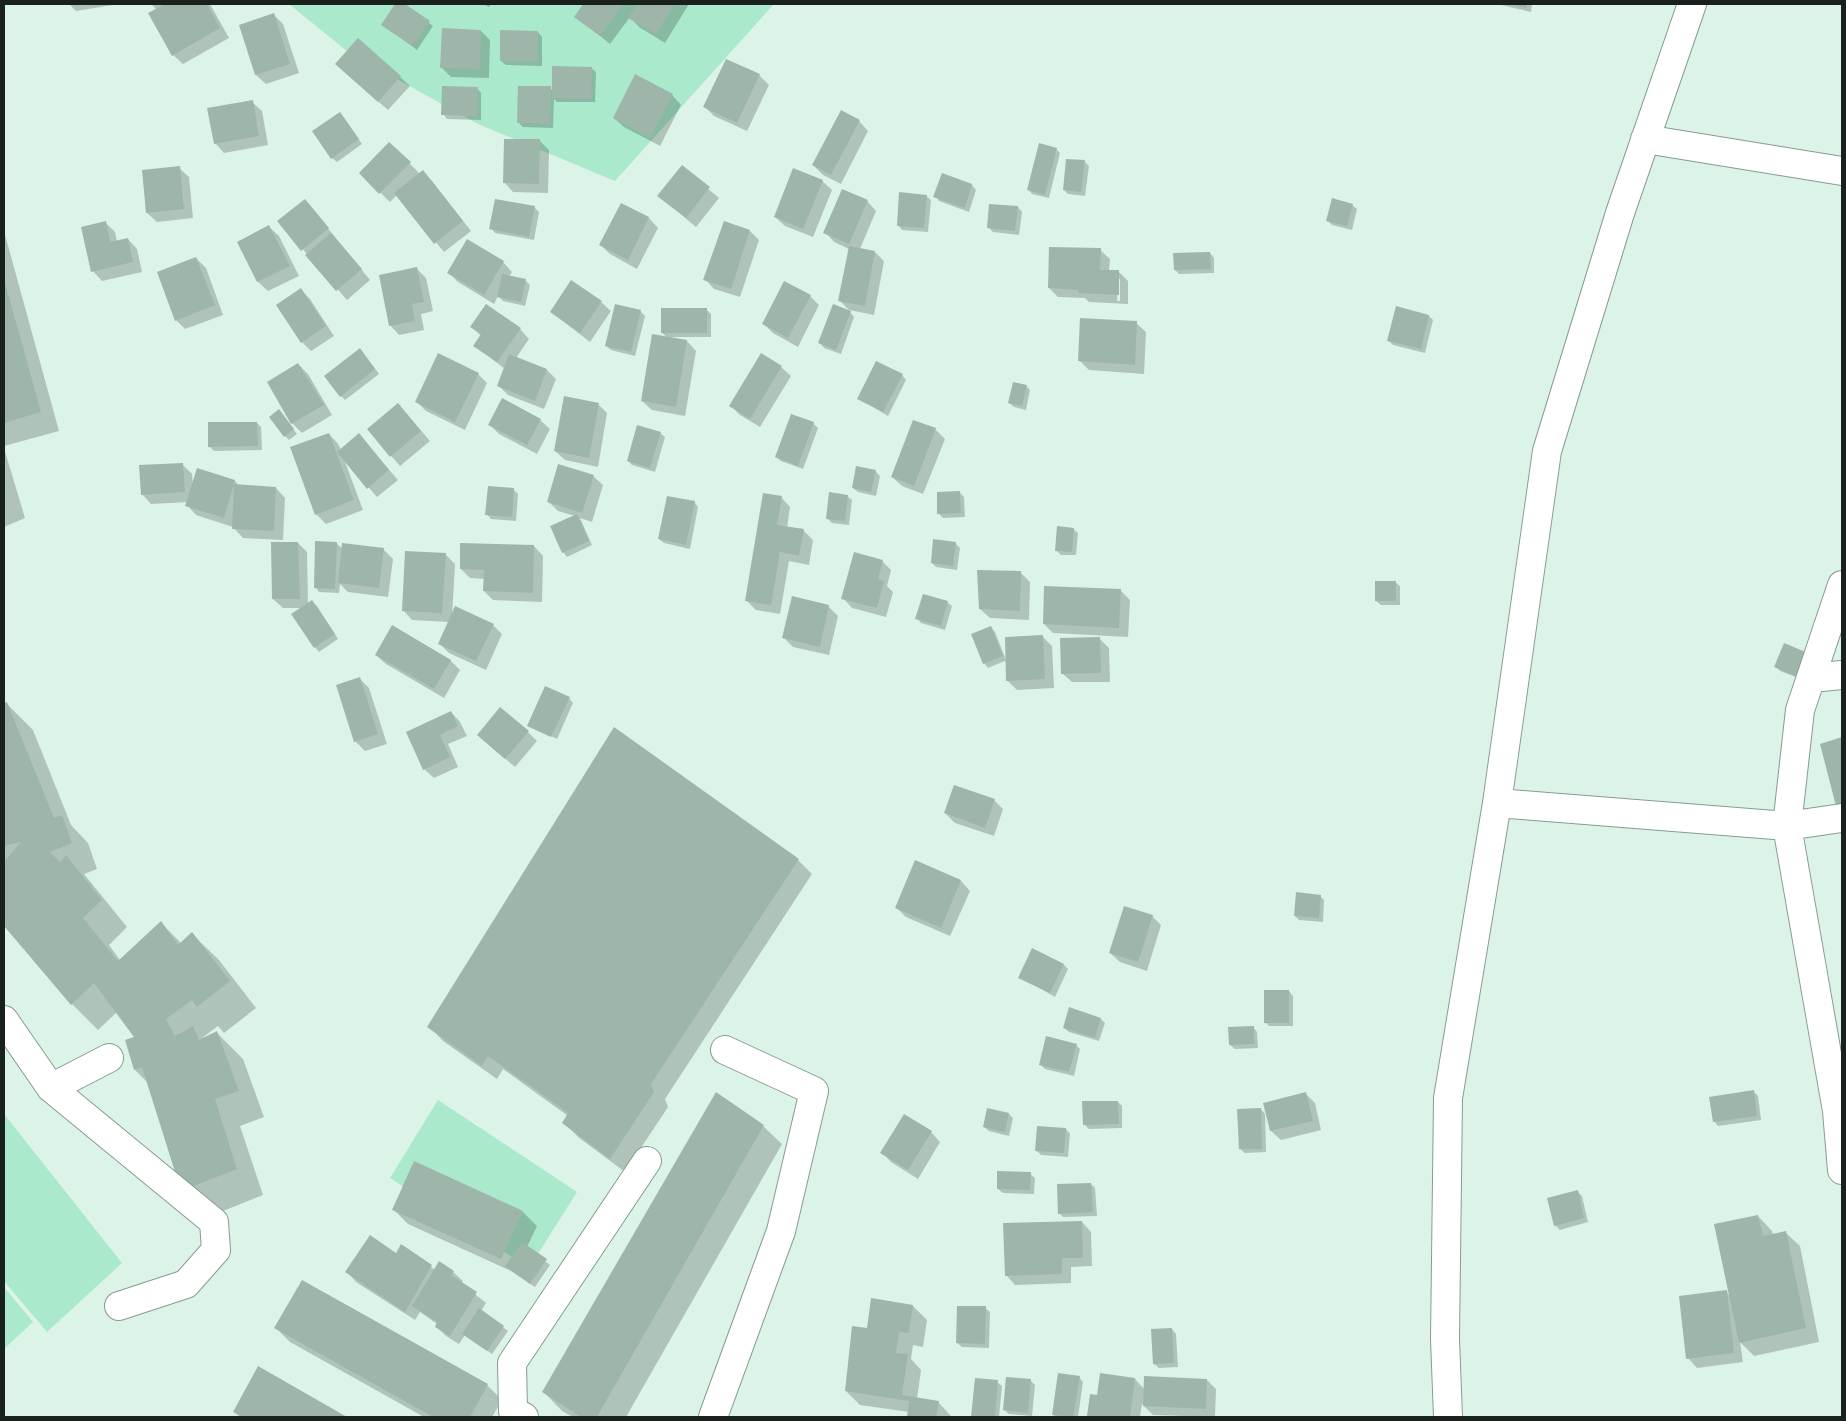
<!DOCTYPE html>
<html>
<head>
<meta charset="utf-8">
<style>
  body { margin:0 }
  #map { position:relative; width:1846px; height:1421px; overflow:hidden; background:#dcf4e8; font-family:"Titillium Web",sans-serif }
  canvas { display:block }
  .frame { position:absolute; inset:0; border:5px solid #19211d; pointer-events:none }
</style>
</head>
<body>
<div id="map">
<canvas width="1846" height="1421"></canvas>
<div class="frame"></div>
</div>
<script>
const g = document.querySelector('canvas').getContext('2d');
g.lineJoin = 'round';
function fill(path, color) { g.fillStyle = color; g.fill(path, 'evenodd'); }
function trace(path, color, width, dash) { g.strokeStyle = color; g.lineWidth = width; g.lineCap = dash ? 'butt' : 'round'; g.setLineDash(dash || []); g.stroke(path); }
fill(new Path2D(`
  M289,4H774L615,181L478,124L348,52Z
  M438,1100L577,1192L529,1268L390,1178Z
  M4,1114L122,1263L47,1332L4,1281Z
  M4,1287L33,1322L4,1349Z`), '#aae9cc');
fill(new Path2D(`
  M69,4H113V5L76,11Z
  M151,4H210L229,38L183,64L173,55L157,10Z
  M397,4H403L433,26L417,50L383,24Z
  M483,4H491L489,7Z
  M585,4L638,5L689,4L665,43L639,27L630,17L610,44L576,16Z
  M1497,4H1532L1531,12Z
  M274,15L283,24L299,73L266,84L256,75Z
  M481,31L490,40L489,78L451,77L441,67Z
  M538,32L542,37V66L506,65L501,61Z
  M591,68L596,72L595,102H557L554,99L553,128L523,127L518,122L550,88L553,91Z
  M346,73L400,77L410,86L388,110Z
  M759,75L769,85L747,131L714,116L705,107Z
  M477,88L481,93V120L447,119L443,114Z
  M672,95L681,105L660,146L624,127L614,118Z
  M252,102L262,111L268,145L224,153L215,143Z
  M344,118L362,144L337,162L332,158Z
  M859,121L868,131L841,184L823,175L813,165Z
  M540,141L549,150L548,193L513,192L504,182Z
  M389,143L420,174L423,172L432,181L471,231L444,252L397,195L390,202L360,173Z
  M1056,149L1060,153L1049,198L1032,194L1028,189Z
  M1085,162L1089,166L1085,196L1068,194L1064,190Z
  M682,167L719,198L696,227L659,196Z
  M179,168L189,177L193,218L157,222L147,213Z
  M942,175L972,185L976,190L969,212L939,201L935,196Z
  M822,181L832,190L813,237L785,226L775,217Z
  M926,196L931,200L928,232L902,230L898,225Z
  M305,200L370,280L347,300L279,222Z
  M867,201L876,211L860,249L875,252L884,261L874,315L849,310L840,301L849,249L834,242L825,232Z
  M621,205L649,218L658,228L637,269L610,254L601,245Z
  M1352,205L1357,209L1352,230L1332,225L1327,220Z
  M534,207L539,212L534,240L495,233L491,228Z
  M1018,207L1022,212L1019,235L993,232L988,227Z
  M106,223L115,232L117,242L128,239L137,249L142,272L102,281L93,271Z
  M269,227L279,236L299,276L268,291L258,282L238,243Z
  M4,231L59,431L4,446Z
  M750,231L759,240L740,297L714,289L705,279Z
  M1100,250L1110,259L1109,271L1119,272L1128,281V304L1089,302L1085,298L1058,297L1049,288ZM1118,279H1120V301H1117Z
  M1210,253L1214,258V273L1179,274L1175,270Z
  M196,258L206,268L223,315L185,329L176,320Z
  M503,262L512,272L509,277L525,280L530,285L525,306L503,301L498,296L494,304L458,282L449,273Z
  M417,269L426,278L433,311L421,314L424,330L399,335L390,325Z
  M301,290L310,299L334,336L311,351L302,342Z
  M810,296L819,305L798,347L773,333L764,324Z
  M601,302L611,311L590,342L551,312Z
  M706,309L711,314V337H669L687,341L696,351L685,416L652,410L642,401L668,338L662,333Z
  M640,311L645,316L635,356L611,350L606,346Z
  M850,312L854,317L841,354L824,348L820,343Z
  M1429,316L1433,320L1425,353L1393,345L1388,340Z
  M1136,323L1146,332L1144,374L1089,370L1079,360Z
  M472,327L520,329L529,339L516,358L547,370L556,379L544,409L508,395L499,386L505,369L475,346L481,336Z
  M364,354L379,374L345,400L341,396Z
  M298,364L308,374L332,415L302,433L292,423L268,382Z
  M781,367L791,376L760,427L740,415L731,406Z
  M478,374L487,383L465,430L426,411L417,402Z
  M902,375L906,380L888,416L858,398Z
  M1026,386L1030,390L1026,410L1014,407L1009,403Z
  M598,404L607,413L598,467L565,460L555,451Z
  M279,411L297,434L289,440L285,436Z
  M407,414L430,441L400,466L368,429Z
  M540,420L550,429L537,454L499,434L489,424Z
  M257,423L261,427L262,450L214,451L209,446Z
  M813,423L818,428L803,469L781,461L776,457Z
  M935,429L945,439L923,494L902,486L892,477Z
  M660,433L665,437L655,472L632,465L628,461Z
  M329,434L338,444L341,450L359,435L398,480L377,497L344,459L363,510L326,524L316,514Z
  M4,448L25,518L4,527Z
  M182,464L192,474L193,486L198,470L235,481L239,486L276,488L285,498L283,540L243,538L233,527L196,515L187,505L188,502L151,504L142,494Z
  M875,471L880,476L876,496L858,492L853,488Z
  M593,476L603,485L592,522L580,518L592,545L567,557L563,552L575,516L558,511L548,501Z
  M514,490L518,494L516,521L491,519L487,514Z
  M960,493L964,497L965,517L943,518L938,513Z
  M847,496L852,500L849,525L832,523L828,519Z
  M781,497L790,507L787,528L803,530L813,540L809,565L789,561L780,614L756,610L747,601Z
  M694,502L698,507L690,549L664,543L659,539Z
  M1073,529L1078,533L1076,555H1061L1056,550Z
  M298,543L307,552L308,604L312,602L317,606L338,639L319,652L315,647L303,608H283L273,599Z
  M336,543L343,549H383L393,559L388,597L348,592L340,584L339,593L319,592L315,587Z
  M955,543L960,548L957,570L936,567L932,563Z
  M534,546L543,556L542,602L493,600L484,591V579L470,578L461,569Z
  M445,554L455,564L452,616L493,625L502,634L486,670L449,653L439,643L449,622L412,620L403,610Z
  M882,561L891,570L887,586L893,592L886,617L852,608L843,598Z
  M1021,573L1030,582L1029,620L990,618L980,609Z
  M1395,582L1400,586V605H1381L1376,601Z
  M1120,590L1130,600L1128,637L1053,633L1044,624Z
  M947,602L952,606L945,630L921,623L917,618Z
  M828,606L838,616L829,655L793,647L784,638Z
  M991,627L995,632L1006,660L1042,636L1052,646L1054,688L1017,690L1008,681L1007,660L988,668L984,663Z
  M1099,638L1109,648L1110,682H1072L1062,673Z
  M376,655L451,661L460,670L444,698L386,664Z
  M1811,658L1803,680L1780,671L1776,667Z
  M360,679L369,688L387,744L365,751L355,741Z
  M569,698L573,703L557,739L528,725Z
  M7,704L33,730L71,825L88,843L97,869L84,874L127,927L109,945L120,960L161,923L182,944L192,934L219,960L256,1008L224,1033L218,1026L202,1038L217,1033L243,1059L264,1117L240,1126L263,1195L208,1217L182,1190L148,1083L135,1070L126,1041L136,1037L117,1012L98,1030L72,1004L4,924V705Z
  M451,712L460,722L467,736L448,744L458,767L434,778L424,769L407,732Z
  M528,732L537,741L515,767L488,744Z
  M1842,738V811L1822,745Z
  M994,800L1003,809L994,836L955,823L945,813Z
  M798,860L812,874L665,1099L668,1107L625,1172L578,1137L564,1122L568,1116L503,1069L497,1079L443,1041L429,1026Z
  M916,862L961,881L970,891L950,936L906,917L896,907Z
  M1320,896L1324,900L1323,922L1299,920L1295,916Z
  M1152,916L1161,925L1147,971L1120,962L1110,953Z
  M1032,950L1064,965L1068,969L1055,997L1020,977Z
  M1289,991L1293,996V1026H1269L1265,1022Z
  M1101,1019L1105,1023L1099,1041L1069,1032L1064,1028Z
  M1253,1027L1257,1032L1258,1048L1235,1049L1230,1045Z
  M1076,1045L1080,1049L1074,1076L1045,1069L1040,1064Z
  M1754,1092L1758,1096L1761,1120L1718,1126L1714,1121Z
  M1306,1094L1315,1103L1321,1130L1281,1140L1271,1131L1265,1104Z
  M1118,1102L1122,1106V1128L1089,1129L1084,1124Z
  M1261,1109L1265,1114L1266,1152L1245,1153L1240,1149Z
  M1009,1114L1013,1118L1009,1136L989,1131L984,1127Z
  M763,1126L782,1144L626,1417H573L562,1411L544,1392Z
  M1066,1129L1070,1134L1068,1157L1041,1155L1037,1151Z
  M931,1132L940,1142L918,1179L891,1162L882,1152Z
  M1030,1174L1035,1178L1034,1194L1003,1193L998,1189Z
  M1091,1184L1095,1188L1097,1216L1063,1217L1059,1213Z
  M1577,1191L1582,1196L1588,1222L1560,1230L1555,1225Z
  M394,1210L523,1212L537,1226L527,1247L550,1265L535,1287L511,1271L408,1224Z
  M1758,1216L1772,1231L1773,1235L1785,1232L1800,1246L1819,1342L1754,1356L1740,1342L1743,1362L1697,1368L1688,1358L1726,1292L1730,1296Z
  M1082,1222L1091,1232L1092,1266L1071,1267V1283L1015,1285L1006,1275Z
  M402,1246L435,1270L453,1272L463,1281L461,1283L486,1303L481,1311L508,1331L492,1354L465,1335L459,1344L446,1336L436,1326L437,1324L420,1312L415,1320L356,1282L347,1272L397,1255Z
  M302,1282L487,1385L502,1400L492,1417H424L290,1342L276,1328Z
  M913,1306L927,1320L923,1347L913,1345L911,1359L921,1370L917,1399L938,1402L952,1417H908L909,1412L860,1405L846,1391L868,1330Z
  M985,1308L990,1312L989,1348L962,1347L957,1343Z
  M1172,1329L1176,1334L1178,1367L1159,1368L1154,1364Z
  M259,1367L345,1417H240L235,1412Z
  M1079,1377L1083,1382L1078,1417H1056L1053,1414Z
  M1135,1379L1144,1389L1207,1380L1216,1389L1215,1417L1153,1415L1142,1404L1140,1417H1090L1089,1415L1098,1396Z
  M976,1380L997,1382L1002,1386L999,1417H973Z
  M1030,1380L1035,1385L1032,1416L1009,1414L1004,1410Z`), '#0003');
fill(new Path2D(`
  M165,4H207L220,28L172,56L148,13Z
  M395,4H405L430,21L412,46L381,25Z
  M583,4H623L600,36L574,17Z
  M637,4H674L656,34L628,18Z
  M1511,4H1527L1526,8Z
  M274,13L290,64L255,75L239,25Z
  M442,28L481,30L480,69L440,68Z
  M500,30L538,31V62L500,61Z
  M358,38L401,76L378,102L335,64Z
  M726,59L760,74L737,123L703,107Z
  M552,66L592,67L591,99L552,98Z
  M635,74L673,94L650,138L613,118Z
  M442,86L478,87L477,116L441,115Z
  M518,86H551L550,124L517,123Z
  M253,100L259,136L214,144L207,108Z
  M841,110L860,120L831,175L812,165Z
  M340,112L359,139L331,159L312,131Z
  M504,139H540L539,184L503,183Z
  M389,142L411,162L379,194L359,173Z
  M1039,143L1057,148L1045,195L1027,190Z
  M1066,159L1085,160L1081,192L1063,190Z
  M682,165L710,187L686,218L657,196Z
  M180,166L184,209L146,213L142,170Z
  M793,168L823,180L803,229L774,217Z
  M423,170L463,221L434,244L394,193Z
  M942,173L972,184L965,208L933,197Z
  M842,189L868,200L849,244L823,233Z
  M899,192L927,195L924,228L897,226Z
  M1332,198L1353,204L1347,226L1326,221Z
  M305,199L329,228L301,251L277,221Z
  M495,199L535,206L529,237L489,229Z
  M621,203L649,217L628,260L599,245Z
  M989,204L1018,206L1015,231L987,228Z
  M106,221L110,242L128,238L133,262L91,272L81,227Z
  M724,221L750,230L731,289L703,280Z
  M269,225L290,266L257,282L237,242Z
  M331,233L362,269L336,291L305,255Z
  M467,239L504,261L484,295L447,273Z
  M849,246L875,251L865,306L838,301Z
  M1049,247L1101,248L1100,270H1119V295L1078,293V290L1048,288Z
  M1210,252L1211,269L1174,270L1173,253Z
  M196,257L215,305L175,321L157,272Z
  M417,267L424,302L412,304L415,321L389,326L379,275Z
  M502,274L526,279L521,302L497,297Z
  M4,279L41,412L4,423Z
  M571,280L602,301L580,333L550,312Z
  M784,281L811,295L788,338L762,324Z
  M301,288L326,326L301,343L276,305Z
  M486,304L521,328L497,362L473,346L481,334L470,327Z
  M615,304L641,310L631,352L605,346Z
  M833,304L851,311L836,350L818,343Z
  M1396,306L1429,315L1421,349L1387,341Z
  M661,308H707V333H661Z
  M1080,318L1137,321L1135,365L1078,361Z
  M652,334L687,340L676,407L641,401Z
  M360,348L375,369L340,397L324,376Z
  M438,353L479,373L455,422L415,402Z
  M761,353L782,366L750,419L729,406Z
  M509,354L547,369L535,401L497,386Z
  M876,361L903,374L883,412L857,399Z
  M298,363L324,405L291,424L267,382Z
  M1013,382L1027,385L1022,406L1008,403Z
  M564,396L599,403L589,458L554,451Z
  M502,398L541,419L527,445L488,425Z
  M398,403L421,431L390,457L367,429Z
  M279,409L294,429L284,437L269,417Z
  M791,414L814,422L798,466L775,457Z
  M913,420L936,428L914,486L891,477Z
  M208,422H257L258,446L208,447Z
  M637,425L661,432L650,468L627,461Z
  M329,433L354,500L315,515L290,447Z
  M359,433L389,470L367,489L337,452Z
  M183,463L185,492L141,495L139,465Z
  M558,464L594,475L582,513L547,502Z
  M856,466L876,470L871,492L852,488Z
  M197,468L235,480L224,518L185,506Z
  M234,484L276,487L274,531L232,529Z
  M488,486L514,488L512,517L485,515Z
  M960,491L961,513L937,514V492Z
  M829,492L848,495L845,521L826,519Z
  M763,493L782,496L777,525L804,529L799,556L780,552L771,605L745,601Z
  M667,496L695,501L686,545L658,539Z
  M577,514L589,541L562,553L550,526Z
  M1057,526L1074,528L1072,552L1055,551Z
  M933,539L956,542L953,566L931,563Z
  M315,541L337,542L335,589L314,588Z
  M271,542H298L300,599H272Z
  M342,543L384,548L379,588L338,583Z
  M460,543L534,545L533,593L483,591L484,570L460,569Z
  M405,551L446,553L442,613L402,611Z
  M854,552L883,560L878,579L884,581L877,608L841,599Z
  M977,570L1021,571L1020,611L979,609Z
  M1375,581H1396V601H1375Z
  M1044,586L1121,589L1119,628L1043,624Z
  M923,594L948,601L941,626L915,619Z
  M792,596L829,605L820,647L782,638Z
  M312,600L335,634L314,648L291,614Z
  M455,606L494,624L476,661L438,644Z
  M392,625L451,660L434,689L375,655Z
  M991,626L1003,656L983,664L971,634Z
  M1043,635L1045,679L1006,681L1005,637Z
  M1100,637L1101,673L1061,674L1060,638Z
  M1784,643L1808,653L1798,677L1774,667Z
  M360,677L378,734L354,742L336,685Z
  M545,686L570,697L551,737L527,726Z
  M7,702L54,818L62,815L72,843L50,852L60,862L66,855L102,900L83,918L118,961L161,921L178,945L192,932L230,981L197,1007L192,1000L166,1019L175,1036L193,1026L199,1040L217,1031L239,1091L215,1099L237,1169L181,1191L142,1067L134,1070L125,1040L134,1037L94,983L71,1005L4,926V862L21,842L4,846V703Z
  M500,707L529,731L505,759L477,735Z
  M451,711L458,726L440,735L450,757L423,770L406,732Z
  M614,727L799,859L651,1084L654,1092L610,1159L562,1123L568,1113L488,1056L482,1066L427,1027Z
  M1842,737V805L1836,806L1820,744Z
  M954,785L995,799L985,828L944,813Z
  M915,860L961,880L941,928L895,908Z
  M1296,892L1321,895L1319,918L1294,916Z
  M1124,906L1153,915L1138,962L1109,953Z
  M1032,948L1064,964L1050,993L1018,978Z
  M1264,990H1289V1023H1264Z
  M1069,1007L1101,1018L1095,1038L1063,1028Z
  M1254,1026V1044L1229,1045L1228,1027Z
  M1046,1036L1077,1044L1069,1072L1039,1065Z
  M1754,1090L1757,1116L1713,1122L1709,1097Z
  M716,1092L764,1125L597,1417H581L542,1392Z
  M1306,1092L1313,1121L1270,1131L1263,1103Z
  M1082,1101H1118L1119,1124L1083,1125Z
  M987,1108L1009,1113L1005,1132L983,1127Z
  M1261,1108L1262,1149H1239L1237,1109Z
  M904,1114L932,1131L908,1170L880,1153Z
  M1037,1126L1066,1128L1064,1153L1035,1151Z
  M414,1161L523,1211L501,1259L392,1210Z
  M997,1171L1031,1172L1030,1190L997,1189Z
  M1091,1183L1093,1212L1058,1214L1057,1184Z
  M1578,1190L1584,1218L1554,1226L1547,1198Z
  M1758,1215L1763,1236L1786,1231L1806,1328L1739,1343L1714,1224Z
  M1082,1221L1083,1258H1062V1274L1005,1276L1003,1223Z
  M370,1235L396,1253L401,1244L432,1265L405,1312L345,1272Z
  M522,1242L547,1259L530,1284L505,1266Z
  M439,1261L454,1271L451,1275L477,1292L450,1336L435,1327L437,1322L412,1306Z
  M302,1280L488,1384L470,1417H433L274,1328Z
  M1727,1290L1734,1353L1686,1359L1679,1296Z
  M871,1298L913,1305L909,1333L899,1332L896,1353L908,1354L902,1395L939,1401L936,1417H907L909,1401L845,1391L852,1326L867,1328Z
  M957,1306H986L985,1344L956,1343Z
  M479,1308L504,1326L487,1351L462,1334Z
  M1172,1328L1174,1363L1153,1364L1151,1329Z
  M258,1366L347,1417H242L233,1412Z
  M1058,1373L1080,1376L1073,1417L1052,1415Z
  M1100,1373L1135,1378L1130,1417L1087,1416L1090,1394L1097,1395Z
  M1144,1376L1207,1379L1206,1409L1143,1406Z
  M1006,1377L1031,1379L1028,1413L1003,1410Z
  M975,1378L998,1380L995,1417H971Z`), '#9eb5aa');
const minor = new Path2D(`
  M1645,139L1842,171
  M1842,585L1800,710L1787,826L1837,1111L1842,1170
  M1811,678L1842,675
  M1497,803L1787,826L1842,818
  M4,1020L51,1088L214,1222L216,1250L186,1284L119,1306
  M51,1088L109,1058
  M524,1417L513,1411L512,1363L647,1161
  M713,1417L781,1231L814,1091L725,1050
  M1448,1417L1445,1339L1448,1098L1497,803L1547,451L1620,213L1692,4`);
trace(minor, '#869c91', 30);
trace(minor, '#fff', 28);
</script>
</body>
</html>
